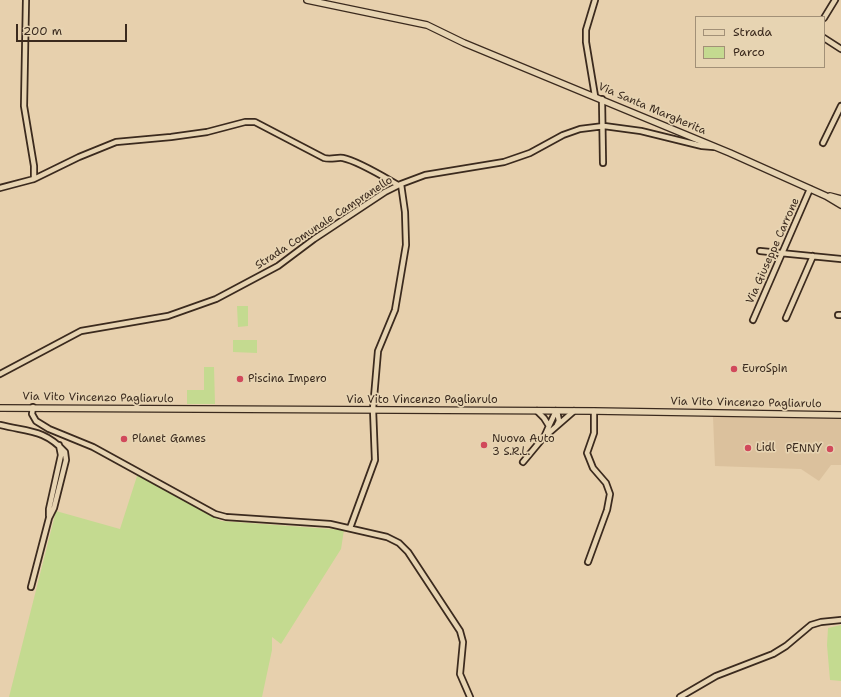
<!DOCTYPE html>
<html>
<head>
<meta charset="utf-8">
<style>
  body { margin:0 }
  #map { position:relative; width:841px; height:697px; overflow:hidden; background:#e7d0ad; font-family:"Shantell Sans",sans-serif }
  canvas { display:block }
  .legend { position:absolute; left:695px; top:16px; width:130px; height:52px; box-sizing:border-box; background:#e7d4b2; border:1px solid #a29077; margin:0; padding:5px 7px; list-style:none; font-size:12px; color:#3b2a1e }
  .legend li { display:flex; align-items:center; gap:8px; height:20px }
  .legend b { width:20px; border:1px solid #a29077 }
  .scale { position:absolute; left:16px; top:24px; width:111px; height:18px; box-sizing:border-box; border:2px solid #3b2a1e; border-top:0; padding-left:5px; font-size:12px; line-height:14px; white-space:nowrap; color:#3b2a1e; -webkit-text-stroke:3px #e7d4b2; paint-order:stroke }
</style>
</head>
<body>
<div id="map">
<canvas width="841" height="697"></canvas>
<ul class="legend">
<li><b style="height:5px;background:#e7d4b2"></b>Strada</li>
<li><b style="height:11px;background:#c4da90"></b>Parco</li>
</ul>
<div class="scale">200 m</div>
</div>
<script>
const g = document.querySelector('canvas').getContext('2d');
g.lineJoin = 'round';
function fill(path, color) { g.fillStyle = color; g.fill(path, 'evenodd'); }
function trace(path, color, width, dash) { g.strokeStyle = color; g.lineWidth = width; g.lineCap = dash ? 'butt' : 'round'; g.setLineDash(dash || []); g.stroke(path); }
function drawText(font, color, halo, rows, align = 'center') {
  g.font = font + ' "Shantell Sans",sans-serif'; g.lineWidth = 3.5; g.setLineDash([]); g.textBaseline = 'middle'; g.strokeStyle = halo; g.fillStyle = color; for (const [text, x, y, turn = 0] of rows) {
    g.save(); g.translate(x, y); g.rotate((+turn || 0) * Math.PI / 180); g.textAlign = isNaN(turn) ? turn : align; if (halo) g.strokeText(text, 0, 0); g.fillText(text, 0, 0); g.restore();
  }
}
fill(new Path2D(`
  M713,417L841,418V465H831L819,481L801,469L715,466Z`), '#dbc19d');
fill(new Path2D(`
  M237,306H248V326L238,327Z
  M233,340H257V353L233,352Z
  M204,367H214L215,404H187V390H204Z
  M138,473L221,521L344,530L341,549L281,644L272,637V650L262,697H9L56,511L120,529Z
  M841,625V681L830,680L827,645L828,628Z`), '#c4da90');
const minor = new Path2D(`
  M595,0L586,30V42L595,96
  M824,18L835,0
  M824,38L841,49
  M602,99L603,163
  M823,143L841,106
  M34,179L79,157L116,142L171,137L207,132L245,122H255L324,158C331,160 337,157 343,158C358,161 384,177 398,185
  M0,188L34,179V166L24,106L26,0
  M760,251L841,259
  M838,315H841
  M786,318L813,256
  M753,320L810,189
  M0,374L81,331L168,316L216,299L278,266L314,239L385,192L401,184L425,175L504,162L530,153L563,135L580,129L604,126L641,131L702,146L714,147
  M33,407L32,414L36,421L49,429L93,447L215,514L226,517L330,524L387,537L399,543L408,552L460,631L463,642L460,674L470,697
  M537,411L544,418L549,426L545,435
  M0,425C28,432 44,429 65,452L66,460L54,508L49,518L31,587
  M557,425L559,421L557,411
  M549,426L556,411
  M523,462L543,438L574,411
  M49,516V509L61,455L59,445
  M350,528L375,460L373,409L378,351L395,310L406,245L405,212L401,184
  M588,562L607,510L610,494L606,483L593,468L587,453L594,433V411
  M680,697L716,676L773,654L786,646L811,625L821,622L841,620`);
const tertiary = new Path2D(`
  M307,0L427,25L464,43L730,153L826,196L841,205
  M830,196L841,199
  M0,408L594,411L841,415`);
trace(minor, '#3b2a1e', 8);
trace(tertiary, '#3b2a1e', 8);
trace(minor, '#e7d4b2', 4.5);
trace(tertiary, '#e7d4b2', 5.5);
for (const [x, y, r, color] of [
  [734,369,4,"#d1495b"],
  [240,379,4,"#d1495b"],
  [124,439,4,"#d1495b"],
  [484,445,4,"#d1495b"],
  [748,448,4,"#d1495b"],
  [830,449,4,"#d1495b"]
]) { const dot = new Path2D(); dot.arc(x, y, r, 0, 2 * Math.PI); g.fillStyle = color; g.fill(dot); trace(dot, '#e7d4b2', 1.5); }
drawText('11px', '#3b2a1e', '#e7d4b2', [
  ["Via Santa Margherita",652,109,23],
  ["Strada Comunale Campranello",324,223,-33],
  ["Via Giuseppe Carrone",773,251,-66],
  ["Via Vito Vincenzo Pagliarulo",98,398,1],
  ["Via Vito Vincenzo Pagliarulo",422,400],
  ["Via Vito Vincenzo Pagliarulo",746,403,1]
]);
drawText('11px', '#3b2a1e', '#e7d4b2', [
  ["EuroSpin",742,369],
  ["Piscina Impero",248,379],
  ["Planet Games",132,439],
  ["Nuova Auto",492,439],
  ["3 S.R.L.",492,452],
  ["Lidl",756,448],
  ["PENNY",822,449,"right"]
], 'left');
</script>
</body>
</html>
